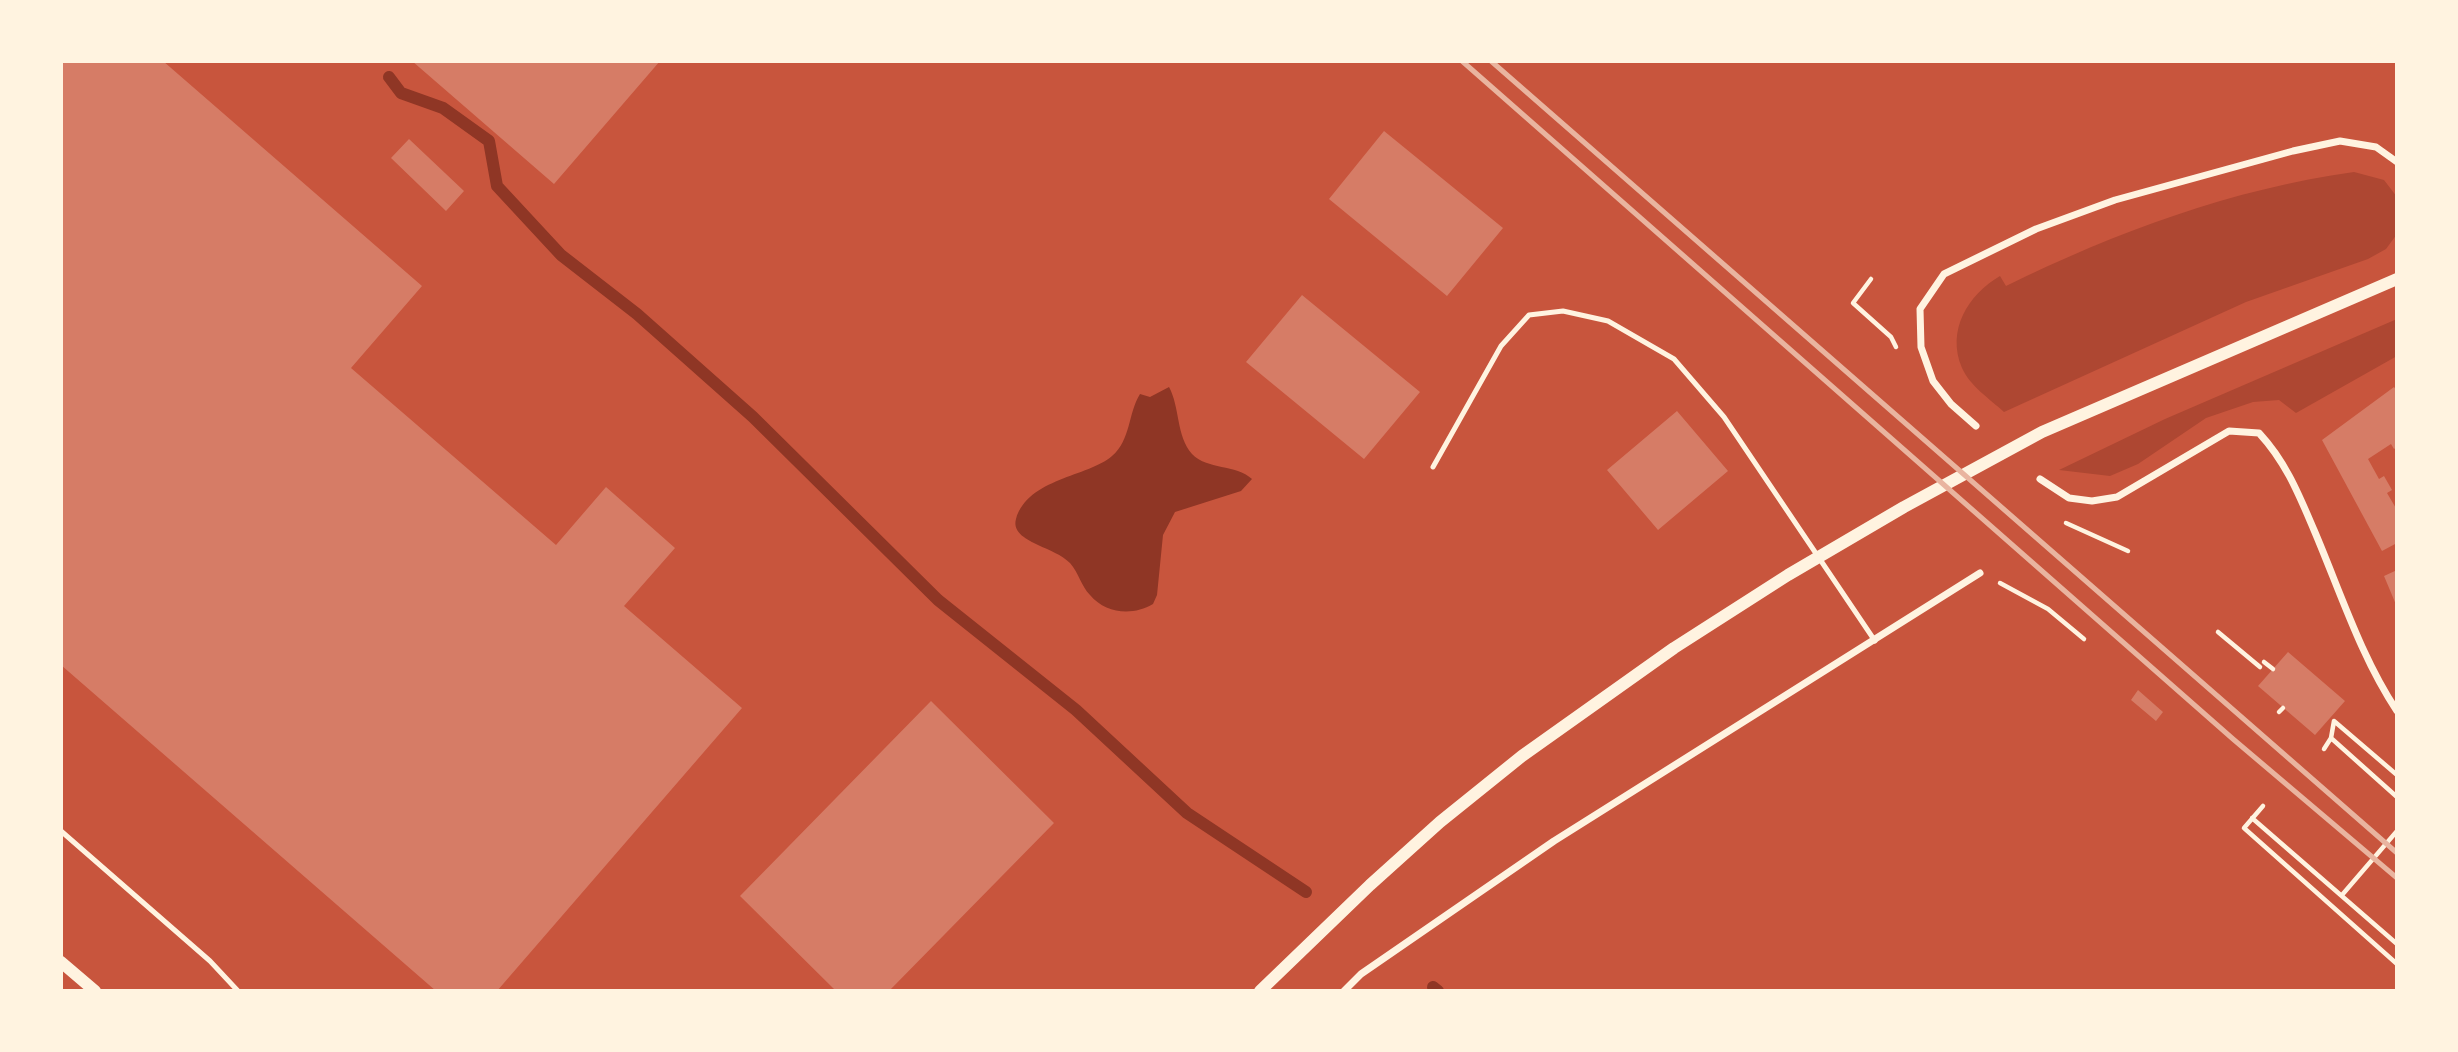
<!DOCTYPE html>
<html>
<head>
<meta charset="utf-8">
<style>
  body { margin:0 }
  #map { position:relative; width:2458px; height:1052px; overflow:hidden; background:#c8553d; font-family:Barlow,sans-serif }
  canvas { display:block }
  .frame { position:absolute; inset:0; border:63px solid #fff3e0; pointer-events:none }
</style>
</head>
<body>
<div id="map">
<canvas width="2458" height="1052"></canvas>
<div class="frame"></div>
</div>
<script>
const g = document.querySelector('canvas').getContext('2d');
g.lineJoin = 'round';
function fill(path, color) { g.fillStyle = color; g.fill(path, 'evenodd'); }
function trace(path, color, width, dash) { g.strokeStyle = color; g.lineWidth = width; g.lineCap = dash ? 'butt' : 'round'; g.setLineDash(dash || []); g.stroke(path); }
fill(new Path2D(`
  M2354,172L2384,180L2397,197V234L2386,249L2368,259L2246,302L2004,412C1990,399 1970,386 1962,368C1946,330 1968,295 2000,276L2006,286C2116,232 2232,189 2354,172Z
  M2397,319V356L2296,413L2279,400L2253,402L2206,418L2138,464L2110,476L2059,470L2165,419Z`), '#ae4732');
fill(new Path2D(`
  M1169,387C1180,407 1176,436 1192,454C1207,470 1236,464 1252,479L1241,491L1175,512L1163,535L1157,595L1153,604C1133,616 1106,614 1090,595C1081,586 1079,573 1070,563C1062,555 1049,550 1038,545C1028,540 1012,533 1016,519C1028,478 1088,477 1112,456C1131,440 1128,413 1140,394L1150,397Z`), '#8f3625');
trace(new Path2D(`
  M389,77L401,93L443,108L489,141L497,186L561,255L637,314L753,417L938,600L1076,710L1187,813L1306,892
  M1433,987L1438,991`), '#8f3625', 12);
fill(new Path2D(`
  M61,61H163L422,286L351,368L556,545L606,487L675,548L624,606L742,708L497,991H436L61,665Z
  M412,61H660L554,184Z
  M1384,131L1503,228L1447,296L1329,199Z
  M409,139L464,191L446,211L391,158Z
  M1302,295L1420,392L1364,459L1246,362Z
  M2394,387L2397,391V447L2394,449L2391,444L2368,459L2379,479L2384,476L2392,490L2387,493L2397,510V543L2382,551L2322,440Z
  M1677,411L1728,471L1658,530L1607,470Z
  M2397,570V607L2384,576Z
  M2288,652L2345,701L2315,735L2258,686Z
  M2138,690L2163,712L2156,721L2131,700Z
  M931,701L1054,823L889,991H836L740,896Z`), '#d67c66');
trace(new Path2D(`
  M1871,279L1853,303L1891,337L1896,347
  M2066,523L2128,551
  M2000,583L2048,609L2084,639
  M2218,632L2260,667
  M2264,662L2273,669
  M2279,712L2283,708
  M2331,738L2397,797
  M2324,749L2331,738L2334,721L2397,775
  M2263,806L2244,828L2397,964
  M2252,818L2397,944
  M2342,895L2397,831`), '#fff3e0', 4.5);
trace(new Path2D(`
  M1433,467L1501,346L1529,315L1563,311L1608,321L1674,359L1724,417L1875,641
  M61,831L210,961L238,991`), '#fff3e0', 5);
trace(new Path2D(`
  M1976,426L1951,404L1933,381L1921,347L1920,309L1944,274L2036,229L2115,200L2293,151L2340,141L2376,147L2397,162
  M2040,479L2069,498L2092,501L2117,497L2229,431L2259,433C2286,462 2299,495 2314,530C2340,591 2361,657 2397,711
  M1344,991L1361,974L1554,841L1980,573`), '#fff3e0', 7);
trace(new Path2D(`
  M61,962L95,991
  M1260,991L1370,885L1440,822L1522,756L1674,648L1788,575L1904,507L2042,432L2397,279`), '#fff3e0', 12);
trace(new Path2D(`
  M1462,61L2233,739L2397,878
  M1491,61L2397,853`), '#e9b49f', 5);
</script>
</body>
</html>
